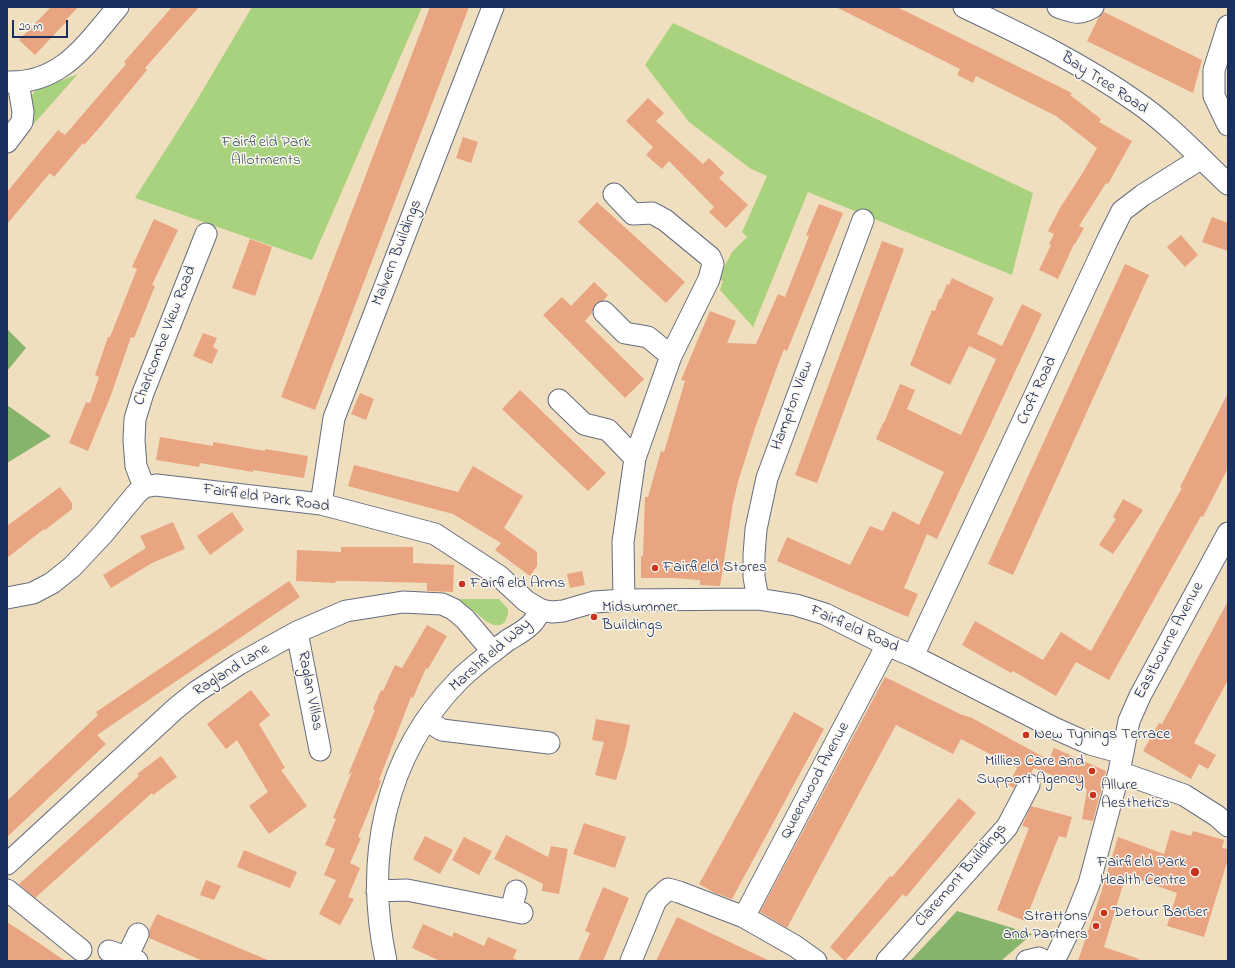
<!DOCTYPE html>
<html>
<head>
<meta charset="utf-8">
<style>
  body { margin:0 }
  #map { position:relative; width:1235px; height:968px; overflow:hidden; background:#f0dfbe; font-family:"Indie Flower",sans-serif }
  canvas { display:block }
  .frame { position:absolute; inset:0; border:8px solid #1b2f5e; pointer-events:none }
  .scale { position:absolute; left:12px; top:20px; width:56px; height:18px; box-sizing:border-box; border:2px solid #1b2f5e; border-top:0; padding-left:5px; font-size:12px; line-height:14px; white-space:nowrap; color:#1b2f5e; -webkit-text-stroke:3px #fbf7ec; paint-order:stroke }
</style>
</head>
<body>
<div id="map">
<canvas width="1235" height="968"></canvas>
<div class="frame"></div>
<div class="scale">20 m</div>
</div>
<script>
const g = document.querySelector('canvas').getContext('2d');
g.lineJoin = 'round';
function fill(path, color) { g.fillStyle = color; g.fill(path, 'evenodd'); }
function trace(path, color, width, dash) { g.strokeStyle = color; g.lineWidth = width; g.lineCap = dash ? 'butt' : 'round'; g.setLineDash(dash || []); g.stroke(path); }
function drawText(font, color, halo, rows, align = 'center') {
  g.font = font + ' "Indie Flower",sans-serif'; g.lineWidth = 3; g.setLineDash([]); g.textBaseline = 'middle'; g.strokeStyle = halo; g.fillStyle = color; for (const [text, x, y, turn = 0] of rows) {
    g.save(); g.translate(x, y); g.rotate((+turn || 0) * Math.PI / 180); g.textAlign = isNaN(turn) ? turn : align; if (halo) g.strokeText(text, 0, 0); g.fillText(text, 0, 0); g.restore();
  }
}
fill(new Path2D(`
  M252,7H422L312,260L135,198L194,105Z
  M673,23L1033,193L1012,275L808,192L753,327L720,290L723,281L718,279L732,252L747,237L742,232L767,176L751,169L689,122L645,65Z
  M78,74L30,128V98L35,91Z
  M456,599H499L508,609V614L505,622L501,625H494L487,622L474,611L459,604Z`), '#a9d27e');
fill(new Path2D(`
  M7,329L26,348L7,371Z
  M7,405L51,436L7,463Z
  M957,911L1032,934L1001,961H910Z`), '#86b46d');
fill(new Path2D(`
  M51,7H78L66,20L67,21L35,55L19,40Z
  M172,7H199L145,68L147,70L100,127L84,145L83,143L54,177L50,173L7,224V192L58,130L65,135L126,64L124,62Z
  M430,7H469L315,410L281,397Z
  M836,7H897L1072,93L1070,95L1101,119L1099,122L1132,141L1108,184L1106,183L1079,226L1084,228L1075,244H1074L1058,279L1039,270L1051,245L1049,244L1054,234L1048,231L1060,208L1082,174L1097,148L1056,116L976,76L973,83L957,75L960,69Z
  M1104,12L1202,60L1193,93L1087,41L1099,17Z
  M648,98L664,113L656,121L703,164L709,158L724,173L719,178L748,205L726,228L709,212L714,207L669,161L662,169L646,155L653,147L626,121Z
  M463,137L478,142L471,163L456,158Z
  M597,202L685,282L666,303L578,222Z
  M819,204L843,213L787,351L784,349L776,370L755,428L738,482L733,503L720,586L700,585V580L674,578H641V556H643L645,497H648L661,451L664,452L685,381L681,380L710,311L736,321L727,343L756,344L778,294L785,297L809,236L806,235Z
  M1212,217L1228,223V251L1202,242Z
  M154,219L178,230L152,285L155,286L134,338L131,337L111,395L88,451L69,443L86,402L90,403L99,377L95,375L108,337H110L137,269L132,267Z
  M1181,235L1198,255L1185,267L1167,247Z
  M250,239L272,247L255,296L232,288Z
  M882,241L904,249L817,483L795,475Z
  M1125,264L1149,275L1013,575L988,564Z
  M952,278L994,298L977,334L1002,346L1022,304L1042,314L937,539L927,534L904,588L918,594L908,617L777,561L787,537L850,565L870,526L883,531L893,511L919,525L944,472L876,439L883,423H884L900,384L915,390L907,409L961,435L996,359L969,346L950,385L910,365L932,310L935,311L939,299H941L947,284L949,285Z
  M594,282L608,295L604,300L601,301L595,304L593,309L592,313L585,321L644,379L625,398L543,315L562,297L571,306Z
  M203,333L217,338L213,347L218,350L212,364L193,356Z
  M520,390L606,473L588,491L502,409Z
  M360,393L374,399L366,420L351,414Z
  M1228,393V468L1203,517L1201,516L1109,680L1076,662L1056,696L1013,671L1011,673L962,645L975,621L1043,660L1061,632L1091,651L1182,488L1180,487Z
  M160,437L213,446V442L265,451V449L308,456L304,478L253,470V472L200,463L199,467L156,460Z
  M354,465L458,492L473,466L523,496L504,528L537,552V566L530,576L495,550L501,543L453,514L348,486Z
  M60,487L72,503V509L45,530L44,529L7,558V526Z
  M1123,499L1143,510L1113,554L1099,545L1116,519L1113,517Z
  M232,512L244,530L210,555L197,536Z
  M173,522L185,549L152,563L111,588L103,575L146,548L140,536Z
  M341,547H413V563L454,565L453,592L427,591V583L352,581H336L335,583L296,581L297,550L341,552Z
  M582,571L585,585L570,588L567,574Z
  M289,581L300,597L97,735L106,744L7,837V801L98,715L96,712Z
  M1228,601V680L1194,743L1216,755L1208,769L1199,764L1191,779L1143,751L1159,723L1162,724Z
  M427,625L447,636L428,669L426,668L413,698L411,697L379,780L381,781L358,837L361,838L350,863L360,868L348,897L354,899L340,925L319,914L336,880L324,875L335,849L325,845L336,819L333,818L352,772L348,775L375,710L373,709L381,690L383,691L395,665L402,668Z
  M885,677L960,714L972,718L1049,760L1054,748L1106,771L1093,821L1082,819L1087,789L1034,768L1031,773L1022,775L1014,788L1008,785L1017,768L961,739L953,754L896,725L787,928L760,912Z
  M251,690L270,715L259,724L285,768L281,770L307,806L269,834L249,806L268,792L237,740L226,749L207,724Z
  M794,712L824,729L732,899L715,893L699,884Z
  M596,719L630,725L626,746L616,780L595,775L604,742L592,740Z
  M161,756L177,777L153,795L152,793L35,898L19,884L139,776L137,774Z
  M959,798L976,813L906,897L903,894L845,961L830,947L890,876L892,877Z
  M1031,806L1072,817L1066,838L1059,836L1025,921L997,910L1029,828L1022,826Z
  M584,823L626,837L615,868L573,854Z
  M1171,830L1191,836L1193,831L1224,840L1222,848L1228,849V859L1204,937L1167,926L1177,893L1126,875L1104,947L1139,959L1138,961H1078L1101,893L1118,837L1164,854Z
  M506,835L548,857L551,846L568,849L559,894L542,891L543,884L494,859Z
  M425,836L453,850L440,874L413,859Z
  M464,837L492,851L479,875L452,860Z
  M244,850L297,872L290,888L237,867Z
  M206,880L221,886L214,900L200,895Z
  M603,887L629,898L603,961H578L590,933L585,931Z
  M157,914L196,930L270,961H203L149,938V931Z
  M677,917L738,946L770,961H656Z
  M7,922L39,943L65,961H7Z
  M423,924L452,937L454,932L484,946L488,937L517,950L513,958L519,961H440L412,948Z`), '#e9a481');
const minor = new Path2D(`
  M964,7C1023,35 1081,63 1135,101C1169,124 1198,156 1228,184
  M1058,7C1074,12 1078,16 1093,7
  M1228,26L1214,70V96L1228,125
  M7,82C62,84 86,44 118,7
  M7,142L22,122L23,112L18,82
  M614,194L633,214L652,213L665,220L710,257L713,264L709,279L671,356L635,458L623,542L624,600
  M604,312L625,333L648,337L671,356
  M559,400L584,424L608,430L635,458
  M144,487L136,466L134,440L135,419L143,393L206,234
  M321,504L334,418L493,7
  M7,598L33,593L52,583L72,567L103,534L137,493L144,487L156,485L321,504L435,534L499,576L526,601L541,610L552,612L563,611L594,602L624,600L758,599L796,605L825,614L887,645L913,656L1054,728L1090,744L1123,753
  M758,599L754,577V555L756,529L767,478L863,220
  M297,632L320,750
  M913,656L1108,239L1122,211L1143,195L1200,159
  M426,720L442,730L549,743
  M1119,772L1184,795L1217,816L1228,826
  M7,864L175,709L196,692L239,664L297,632L346,611L403,602L442,604L453,609L465,619L493,652
  M7,890L81,950
  M377,891L407,890L522,913
  M511,911L516,891
  M744,917L887,645
  M109,951L137,961
  M127,957L138,934
  M386,961C364,859 384,756 459,680C474,665 491,653 508,640C516,635 527,630 533,622C536,619 538,614 541,610
  M631,961L656,900L668,889L679,892L744,917L795,946L816,961
  M887,961L1007,827L1029,785
  M1027,961L1039,958L1044,961
  M1054,961L1077,914L1089,884L1119,772L1129,721L1140,696L1228,533`);
trace(minor, '#666d80', 23);
trace(minor, '#fff', 21);
for (const [x, y, r, color] of [
  [655,568,4,"#c8321e"],
  [462,584,4,"#c8321e"],
  [594,617,4,"#c8321e"],
  [1026,735,4,"#c8321e"],
  [1092,771,4,"#c8321e"],
  [1093,795,4,"#c8321e"],
  [1195,872,5,"#c8321e"],
  [1104,913,4,"#c8321e"],
  [1096,926,4,"#c8321e"]
]) { const dot = new Path2D(); dot.arc(x, y, r, 0, 2 * Math.PI); g.fillStyle = color; g.fill(dot); trace(dot, '#fbf7ec', 1.5); }
drawText('16px', '#1b2f5e', '#fbf7ec', [
  ["Bay Tree Road",1104,84,33],
  ["Malvern Buildings",398,253,-69],
  ["Charlcombe View Road",166,336,-69],
  ["Croft Road",1038,391,-65],
  ["Hampton View",793,406,-70],
  ["Fairfield Park Road",266,499,8],
  ["Fairfield Road",854,630,24],
  ["Eastbourne Avenue",1170,641,-62],
  ["Marshfield Way",491,656,-41],
  ["Ragland Lane",232,671,-32],
  ["Raglan Villas",309,691,79],
  ["Queenwood Avenue",816,781,-62],
  ["Claremont Buildings",962,876,-49]
]);
drawText('16px', '#3e5866', '#fbf7ec', [
  ["Fairfield Park",266,143],
  ["Allotments",266,161]
]);
drawText('16px', '#1b2f5e', '#fbf7ec', [
  ["Fairfield Stores",663,568],
  ["Fairfield Arms",470,584],
  ["Midsummer",602,608],
  ["Buildings",602,626],
  ["New Tynings Terrace",1034,735],
  ["Millies Care and",1084,762,"right"],
  ["Support Agency",1084,780,"right"],
  ["Allure",1101,786],
  ["Aesthetics",1101,804],
  ["Fairfield Park",1186,863,"right"],
  ["Health Centre",1186,881,"right"],
  ["Detour Barber",1112,913],
  ["Strattons",1088,917,"right"],
  ["and Partners",1088,935,"right"]
], 'left');
</script>
</body>
</html>
